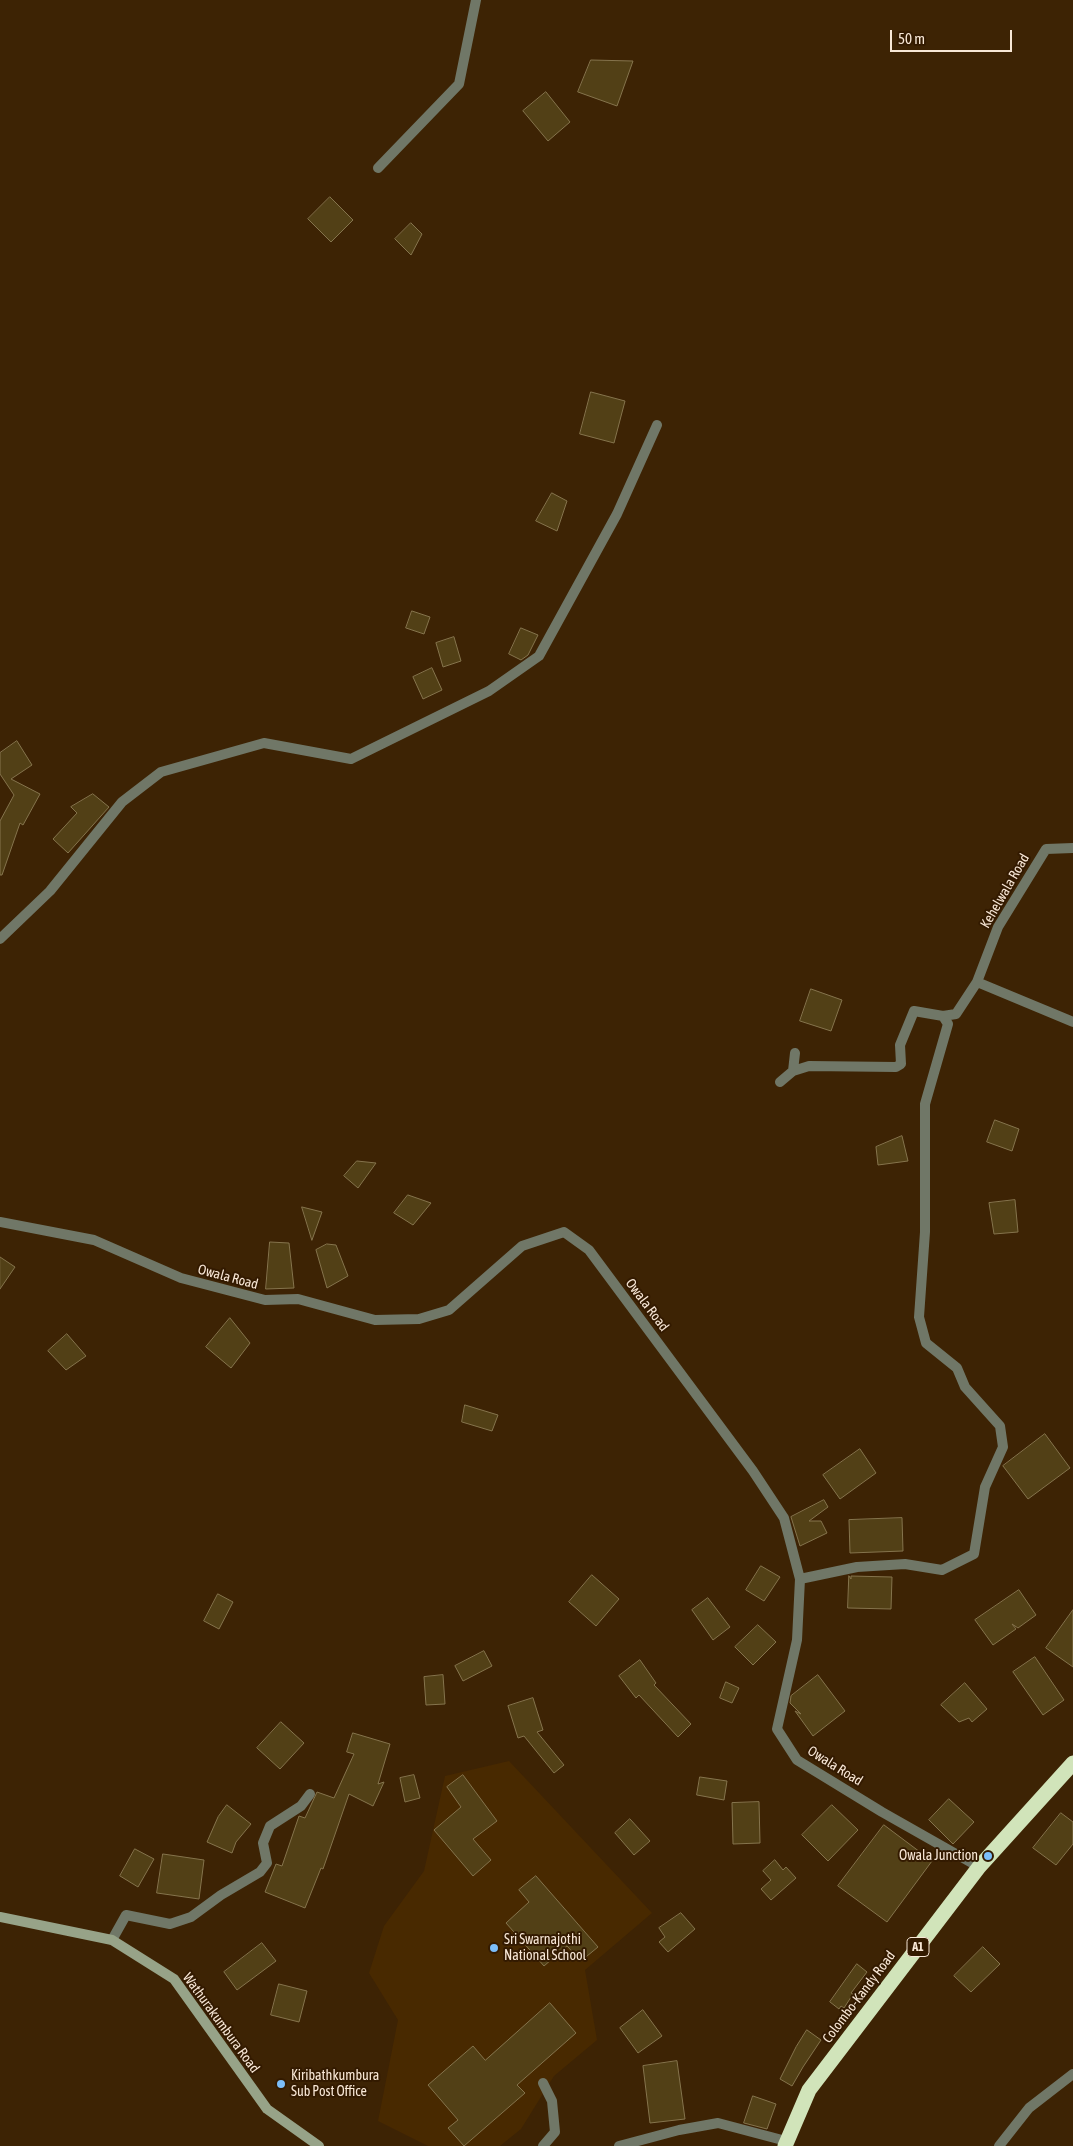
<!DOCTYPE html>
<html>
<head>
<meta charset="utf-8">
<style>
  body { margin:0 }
  #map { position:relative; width:1073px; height:2146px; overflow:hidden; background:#3d2304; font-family:"Asap Condensed",sans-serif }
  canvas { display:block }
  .scale { position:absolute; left:890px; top:30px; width:122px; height:22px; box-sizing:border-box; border:2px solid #f8e7d6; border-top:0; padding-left:6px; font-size:15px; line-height:18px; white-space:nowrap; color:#f8e7d6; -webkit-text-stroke:4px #331a00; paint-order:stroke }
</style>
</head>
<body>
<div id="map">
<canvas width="1073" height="2146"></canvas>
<div class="scale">50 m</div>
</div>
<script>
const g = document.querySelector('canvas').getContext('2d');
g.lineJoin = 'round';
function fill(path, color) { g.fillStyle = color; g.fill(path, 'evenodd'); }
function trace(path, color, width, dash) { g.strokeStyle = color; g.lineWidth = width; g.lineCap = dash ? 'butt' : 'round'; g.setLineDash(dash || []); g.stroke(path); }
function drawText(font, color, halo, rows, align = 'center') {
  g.font = font + ' "Asap Condensed",sans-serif'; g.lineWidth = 4; g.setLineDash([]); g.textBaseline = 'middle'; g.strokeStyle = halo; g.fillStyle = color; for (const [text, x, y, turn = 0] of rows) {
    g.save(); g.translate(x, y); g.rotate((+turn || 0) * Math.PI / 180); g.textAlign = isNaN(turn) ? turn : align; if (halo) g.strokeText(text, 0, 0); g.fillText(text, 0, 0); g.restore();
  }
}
fill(new Path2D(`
  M509,1761L652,1913L585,1970L597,2040L554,2076L521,2129L500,2146H428L378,2121L398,2020L369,1973L384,1926L424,1871L445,1776Z`), '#482900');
const building = new Path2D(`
  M591,60L633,61L617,106L578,92Z
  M546,92L570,122L548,141L523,111Z
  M330,197L353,220L331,242L308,219Z
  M411,223L422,234L411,255L395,239Z
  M591,392L625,401L614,443L580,434Z
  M552,493L567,501L557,531L536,521Z
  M412,611L430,617L424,634L406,628Z
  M521,628L538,635L528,655L521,660L509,654Z
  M454,637L461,661L443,667L436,643Z
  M432,668L442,690L423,699L413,677Z
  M17,741L32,765L11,779L40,794L23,825L20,823L2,875H0V821L14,795L0,774V753Z
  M93,794L109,807L68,853L53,839L77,813L71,807Z
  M811,989L842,1000L831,1031L800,1021Z
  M995,1120L1019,1129L1012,1151L987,1142Z
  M902,1136L908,1161L878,1165L876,1147Z
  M357,1161L376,1163L358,1188L344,1176Z
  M408,1195L431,1203L413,1225L394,1213Z
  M1015,1200L1018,1232L994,1234L989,1203Z
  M302,1207L322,1212L312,1240Z
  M270,1242L289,1243L294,1288L266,1289Z
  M327,1244L336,1245L348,1276L327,1288L316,1250Z
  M0,1257L15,1267L0,1289Z
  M230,1318L250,1343L231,1368L206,1347Z
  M67,1334L86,1356L66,1370L48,1351Z
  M465,1405L498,1415L492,1431L462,1422Z
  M1045,1434L1070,1468L1028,1499L1003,1466Z
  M860,1449L876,1473L840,1499L823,1475Z
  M824,1500L828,1507L809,1521H821L827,1533L800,1546L791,1517Z
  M902,1518L903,1551L850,1553L849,1520Z
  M761,1566L780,1577L764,1601L746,1590Z
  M592,1575L619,1599L596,1626L569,1602Z
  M849,1576L851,1579V1576L892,1577L891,1609L848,1608Z
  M1019,1590L1036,1615L1018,1628L1012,1624L1016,1629L993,1645L975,1620Z
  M218,1594L233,1602L219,1629L204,1621Z
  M708,1598L730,1627L713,1640L692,1610Z
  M1073,1610V1667L1046,1648Z
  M758,1625L776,1642L753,1665L735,1647Z
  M484,1651L492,1666L463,1681L455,1666Z
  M1035,1657L1064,1700L1043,1715L1013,1672Z
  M640,1660L656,1683L654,1685L691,1724L678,1737L639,1695L636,1698L619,1676Z
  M443,1675L445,1704L426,1705L424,1677Z
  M818,1675L845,1711L813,1736L795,1711L801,1714L790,1703L791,1696Z
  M726,1682L739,1688L732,1703L720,1698Z
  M965,1683L987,1709L972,1722L969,1718L959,1722L941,1705Z
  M533,1698L543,1730L537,1732L564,1765L554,1773L524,1736L518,1738L508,1706Z
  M281,1722L304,1743L280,1769L257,1748Z
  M353,1733L390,1744L378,1784L384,1782L373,1806L349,1794L323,1869L321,1868L305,1908L265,1892L276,1864L282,1866L299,1816L305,1818L317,1792L334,1798L354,1754L347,1752Z
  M414,1775L420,1798L405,1802L400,1778Z
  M463,1775L497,1821L473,1839L491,1860L473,1876L434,1830L461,1807L447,1787Z
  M700,1777L727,1781L724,1800L697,1795Z
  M949,1799L974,1822L953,1844L929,1820Z
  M759,1802L760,1843L733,1844L732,1803Z
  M227,1805L251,1824L236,1842L232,1853L207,1842L218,1817Z
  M832,1805L858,1830L828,1861L802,1835Z
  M1061,1813L1073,1822V1844L1056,1865L1033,1848Z
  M630,1819L650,1841L634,1855L615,1833Z
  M884,1825L932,1861L887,1922L838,1886Z
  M135,1849L154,1859L138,1887L120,1876Z
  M163,1854L204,1860L199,1899L157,1893Z
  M775,1860L783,1870L786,1867L796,1878L771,1900L761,1889L771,1880L763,1871Z
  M536,1876L598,1947L581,1961L567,1946L544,1966L506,1923L529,1902L519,1890Z
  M681,1913L695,1929L668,1952L659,1942L665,1937L659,1928Z
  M262,1943L276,1961L237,1990L224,1972Z
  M983,1947L1000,1964L971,1992L954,1976Z
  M857,1964L867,1972L851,1993L853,1994L844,2008L841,2006L839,2009L830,2002Z
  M279,1984L307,1991L299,2022L271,2015Z
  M550,2003L576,2033L517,2085L525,2093L464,2146L448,2128L458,2120L428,2085L473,2046L485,2060Z
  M643,2010L662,2036L638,2053L620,2028Z
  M807,2030L821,2040L803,2067L792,2086L780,2079L796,2047Z
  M677,2061L685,2119L650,2123L643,2066Z
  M753,2096L776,2104L767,2129L744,2123Z`);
fill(building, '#524016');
trace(building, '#85744d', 1);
trace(new Path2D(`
  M378,168L459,84L476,0
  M0,939L50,891L122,802L161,772L264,743L351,759L489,691L539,656L617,514L657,425
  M977,982L1073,1022
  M943,1016L956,1014L977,982L998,927L1046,849L1073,848
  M793,1071L809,1066L896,1067L901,1064L900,1045L914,1011L943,1016L948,1024L925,1104V1232L919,1317L926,1343L957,1368L965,1387L1000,1426L1003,1447L985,1487L974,1554L942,1570L905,1564L857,1567L800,1579
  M780,1082L793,1071L795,1053
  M0,1222L94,1240L181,1278L265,1300L298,1299L375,1320L419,1319L449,1310L522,1246L564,1232L589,1250L753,1471L784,1518L800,1579L797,1640L777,1729L797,1760L882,1812L979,1867
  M112,1940L126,1915L170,1924L191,1917L221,1895L260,1872L267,1863L263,1843L270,1826L301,1806L310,1794
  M543,2146L555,2132L552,2101L543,2083
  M619,2146L679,2130L718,2123L786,2141
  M999,2146L1029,2108L1073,2074`), '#707767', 10);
trace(new Path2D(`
  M0,1917L112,1940L174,1979L267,2109L319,2146`), '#97a388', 10);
trace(new Path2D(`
  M785,2146L809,2090L979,1867L1073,1763`), '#d1e4ba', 15);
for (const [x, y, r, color] of [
  [988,1856,5,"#7cbef9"],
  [494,1948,5,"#7cbef9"],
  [281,2084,5,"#7cbef9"]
]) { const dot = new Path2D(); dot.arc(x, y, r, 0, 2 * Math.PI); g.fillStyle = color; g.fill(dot); trace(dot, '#331a00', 2); }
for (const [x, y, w] of [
  [918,1947,22]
]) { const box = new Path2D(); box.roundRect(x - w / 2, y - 9.5, w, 19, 4); g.fillStyle = '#331a00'; g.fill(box); trace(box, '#f8e7d6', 1); }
drawText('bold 12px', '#f8e7d6', null, [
  ["A1",918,1947]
]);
drawText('14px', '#f8e7d6', '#331a00', [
  ["Kehelwala Road",1005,891,-60],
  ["Owala Road",228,1277,15],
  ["Owala Road",647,1305,53],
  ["Owala Road",835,1766,32],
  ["Colombo-Kandy Road",859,1997,-53],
  ["Wathurakumbura Road",221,2023,54]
]);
drawText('14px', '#f8e7d6', '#331a00', [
  ["Owala Junction",978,1856,"right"],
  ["Sri Swarnajothi",504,1940],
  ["National School",504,1956],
  ["Kiribathkumbura",291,2076],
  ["Sub Post Office",291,2092]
], 'left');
</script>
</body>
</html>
